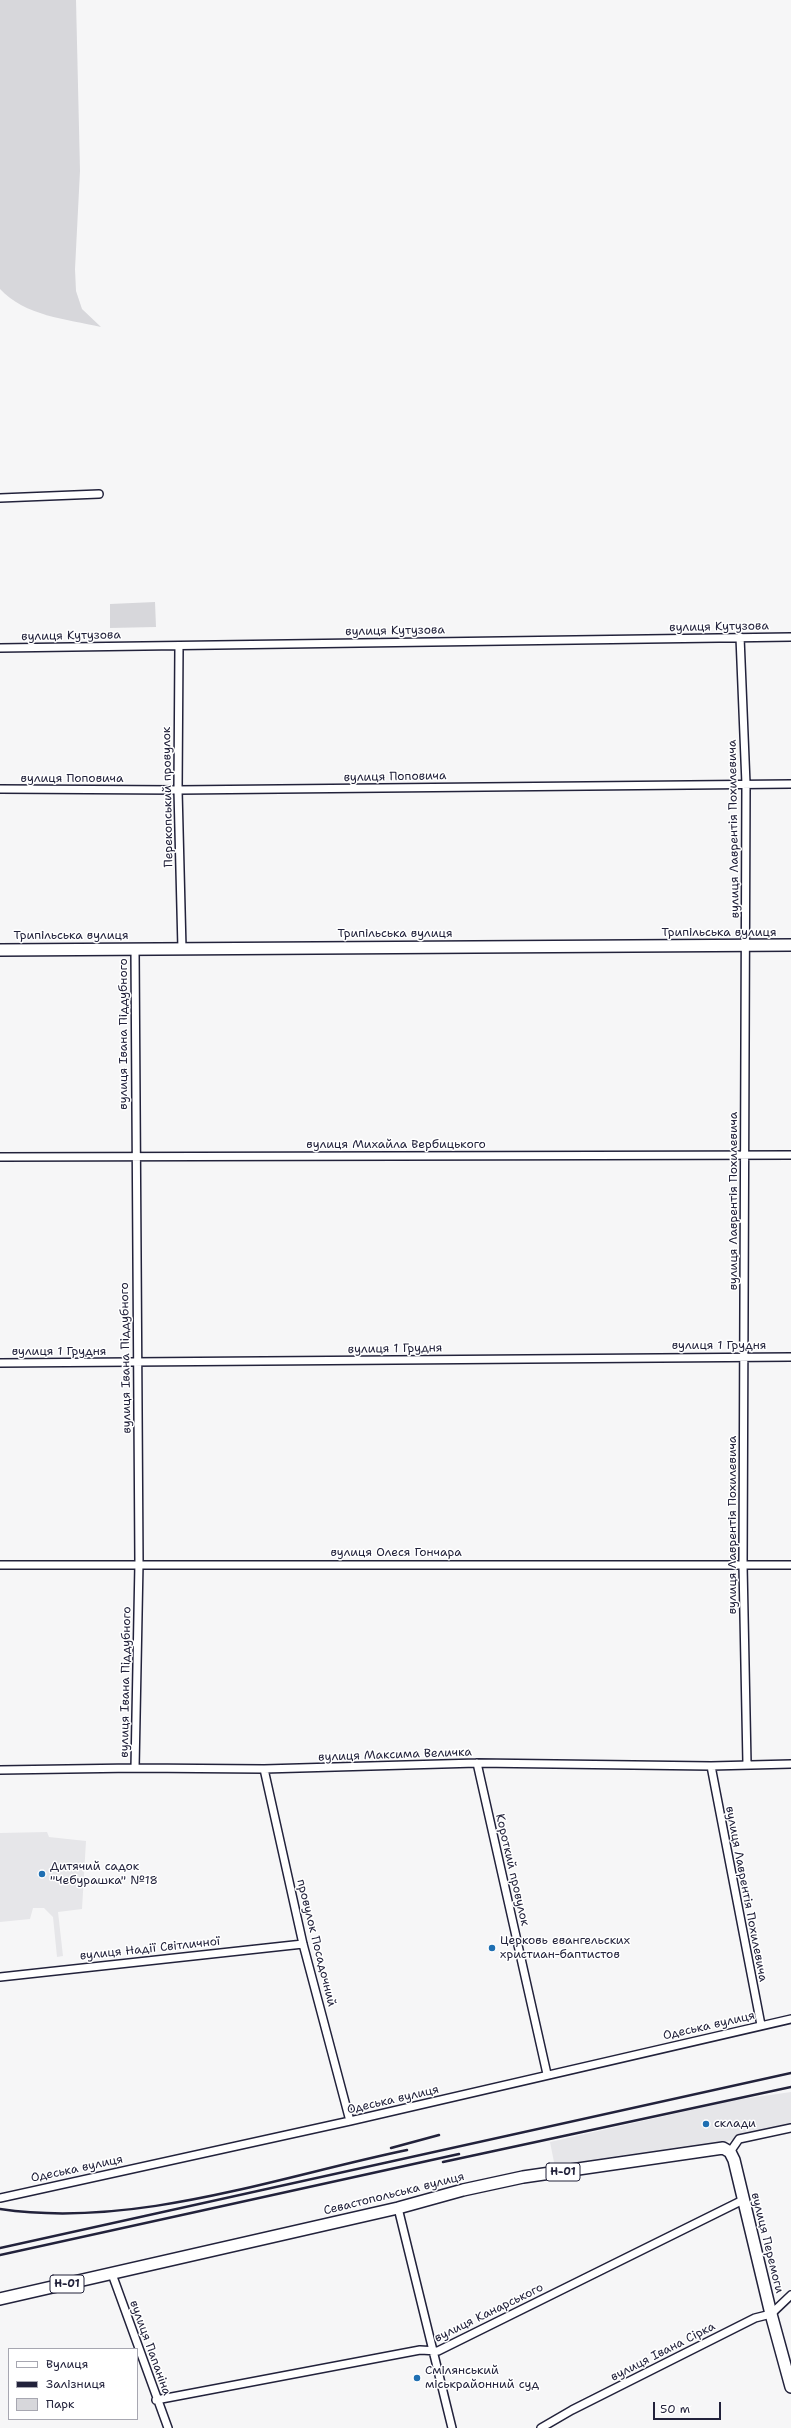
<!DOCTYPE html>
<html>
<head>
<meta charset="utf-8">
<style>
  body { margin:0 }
  #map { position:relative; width:791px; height:2428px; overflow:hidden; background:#f6f6f7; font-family:"Shantell Sans",sans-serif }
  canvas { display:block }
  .legend { position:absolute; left:8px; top:2348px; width:130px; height:72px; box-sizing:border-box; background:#fff; border:1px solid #a7a7b1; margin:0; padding:5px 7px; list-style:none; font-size:12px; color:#22223b }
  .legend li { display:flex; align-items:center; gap:8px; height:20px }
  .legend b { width:20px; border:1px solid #a7a7b1 }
  .scale { position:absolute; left:653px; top:2402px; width:68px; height:18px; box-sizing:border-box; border:2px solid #22223b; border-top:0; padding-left:5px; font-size:12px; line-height:14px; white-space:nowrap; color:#22223b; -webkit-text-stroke:3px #fff; paint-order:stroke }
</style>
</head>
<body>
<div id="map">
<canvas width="791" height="2428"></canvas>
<ul class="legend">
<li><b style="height:5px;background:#fff"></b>Вулиця</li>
<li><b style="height:5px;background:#22223b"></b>Залізниця</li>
<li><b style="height:11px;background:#d7d7db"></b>Парк</li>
</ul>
<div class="scale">50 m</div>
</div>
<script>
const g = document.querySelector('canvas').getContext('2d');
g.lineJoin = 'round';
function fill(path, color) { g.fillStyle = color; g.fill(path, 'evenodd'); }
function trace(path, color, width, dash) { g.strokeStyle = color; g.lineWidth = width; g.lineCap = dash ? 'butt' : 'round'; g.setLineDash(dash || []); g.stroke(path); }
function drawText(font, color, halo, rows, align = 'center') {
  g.font = font + ' "Shantell Sans",sans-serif'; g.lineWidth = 3; g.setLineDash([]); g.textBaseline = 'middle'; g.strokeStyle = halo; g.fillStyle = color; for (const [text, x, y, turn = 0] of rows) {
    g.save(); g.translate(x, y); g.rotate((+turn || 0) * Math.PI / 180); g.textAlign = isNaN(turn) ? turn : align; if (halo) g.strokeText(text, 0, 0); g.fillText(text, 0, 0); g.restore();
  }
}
fill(new Path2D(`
  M47,1832L49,1837L86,1841L82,1909L58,1912L63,1956L57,1957L53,1917L44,1908H33L30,1919L0,1922V1833Z
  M791,2092V2127L739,2138L709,2147L556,2172L550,2142L735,2100Z`), '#e6e6e9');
fill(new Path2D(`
  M0,0H76L80,171L75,269L76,291L82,309L101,327C66,319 25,316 0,289Z
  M155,602L156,627L110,628V604Z`), '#d7d7db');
const minor = new Path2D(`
  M0,498L99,494
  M740,637L746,784L743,1565L747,1764
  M179,646L178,790L182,949
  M0,648L791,637
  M0,789L178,790L791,784
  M135,949L139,1563L135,1768
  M0,1157L791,1155
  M0,1363L791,1357
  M0,1565H791
  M477,1763L547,2074
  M711,1766L761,2025
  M264,1769L303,1944L350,2121
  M0,1770L135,1768L264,1769L477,1763L711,1766L791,1764
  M0,1977L303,1944
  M730,2152L739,2139L791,2128
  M0,2198L350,2121L791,2019
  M398,2208L452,2428
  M112,2274L168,2428
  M156,2400L420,2350L438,2351L743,2200
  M541,2428L572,2410L755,2318L771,2314L791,2295`);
const primary = new Path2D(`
  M0,950L791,945
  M0,2299L398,2208L463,2190L523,2177L723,2148L730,2152L734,2160L771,2314L791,2387`);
trace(minor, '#22223b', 10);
trace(primary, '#22223b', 14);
trace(minor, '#fff', 7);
trace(primary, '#fff', 11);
trace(new Path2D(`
  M391,2148L439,2135
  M443,2162L791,2087
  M0,2209C134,2229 277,2177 407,2150
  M0,2248L791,2073
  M0,2255L459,2154`), '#22223b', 2.5);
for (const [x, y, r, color] of [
  [42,1874,4,"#1f6fb2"],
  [492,1948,4,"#1f6fb2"],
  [706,2124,4,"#1f6fb2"],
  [417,2378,4,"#1f6fb2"]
]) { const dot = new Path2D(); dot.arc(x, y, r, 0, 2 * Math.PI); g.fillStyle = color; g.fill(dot); trace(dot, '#fff', 1.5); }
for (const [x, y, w] of [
  [563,2172,34],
  [67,2284,34]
]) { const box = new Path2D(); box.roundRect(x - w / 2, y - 9, w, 18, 3); g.fillStyle = '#fff'; g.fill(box); trace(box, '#22223b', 1); }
drawText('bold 11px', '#22223b', null, [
  ["Н-01",563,2172],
  ["Н-01",67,2284]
]);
drawText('12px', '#22223b', '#fff', [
  ["вулиця Кутузова",719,627,-1],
  ["вулиця Кутузова",395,631,-1],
  ["вулиця Кутузова",71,636,-1],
  ["вулиця Поповича",395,777,-1],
  ["вулиця Поповича",72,779],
  ["Перекопський провулок",168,797,-91],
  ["вулиця Лаврентія Похилевича",734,829,-91],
  ["Трипільська вулиця",719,933],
  ["Трипільська вулиця",395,934],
  ["Трипільська вулиця",71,936],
  ["вулиця Івана Піддубного",124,1034,-90],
  ["вулиця Михайла Вербицького",396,1145],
  ["вулиця Лаврентія Похилевича",734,1201,-90],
  ["вулиця 1 Грудня",719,1346],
  ["вулиця 1 Грудня",395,1349,-1],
  ["вулиця 1 Грудня",59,1352],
  ["вулиця Івана Піддубного",126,1358,-91],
  ["вулиця Лаврентія Похилевича",733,1525,-90],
  ["вулиця Олеся Гончара",396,1553],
  ["вулиця Івана Піддубного",126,1682,-89],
  ["вулиця Максима Величка",395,1755,-2],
  ["Короткий провулок",512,1870,77],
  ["вулиця Лаврентія Похилевича",746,1894,79],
  ["провулок Посадочний",316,1943,76],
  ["вулиця Надії Світличної",150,1949,-6],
  ["Одеська вулиця",709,2026,-13],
  ["Одеська вулиця",393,2100,-13],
  ["Одеська вулиця",77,2169,-12],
  ["Севастопольська вулиця",394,2194,-14],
  ["вулиця Перемоги",767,2243,76],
  ["вулиця Канарського",489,2313,-26],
  ["вулиця Папаніна",150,2348,70],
  ["вулиця Івана Сірка",663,2352,-27]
]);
drawText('12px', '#22223b', '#fff', [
  ["Дитячий садок",50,1867],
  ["\"Чебурашка\" №18",50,1881],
  ["Церковь евангельских",500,1941],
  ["христиан-баптистов",500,1955],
  ["склади",714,2124],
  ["Смілянський",425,2371],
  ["міськрайонний суд",425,2385]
], 'left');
</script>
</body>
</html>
